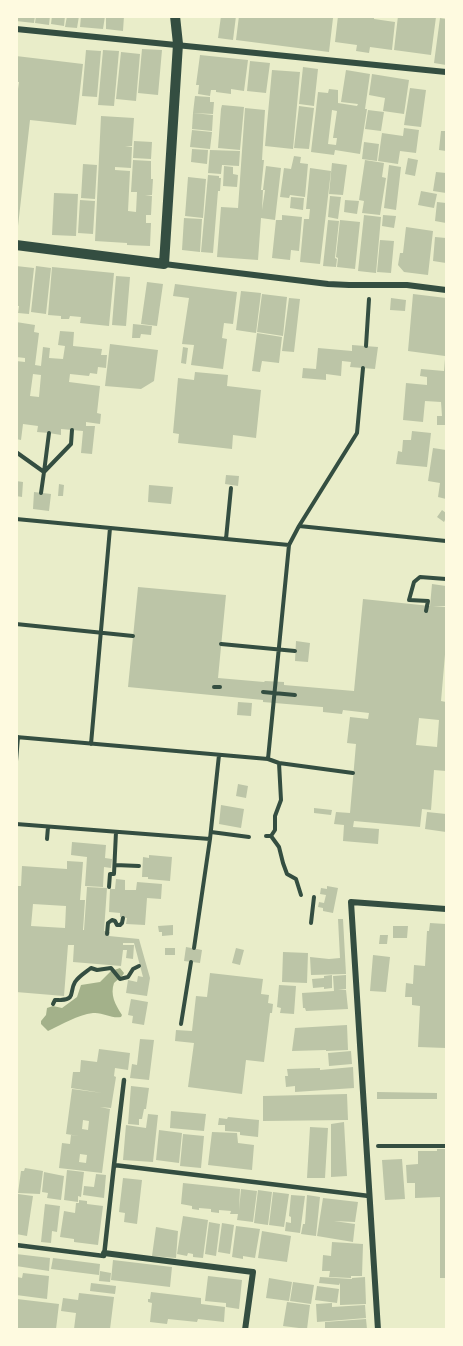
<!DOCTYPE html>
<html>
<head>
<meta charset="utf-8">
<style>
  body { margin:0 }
  #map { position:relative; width:463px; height:1346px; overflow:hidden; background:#e9edc9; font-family:Signika,sans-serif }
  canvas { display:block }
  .frame { position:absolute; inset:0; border:18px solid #fefae0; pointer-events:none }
</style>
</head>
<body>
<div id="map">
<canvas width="463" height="1346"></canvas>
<div class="frame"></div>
</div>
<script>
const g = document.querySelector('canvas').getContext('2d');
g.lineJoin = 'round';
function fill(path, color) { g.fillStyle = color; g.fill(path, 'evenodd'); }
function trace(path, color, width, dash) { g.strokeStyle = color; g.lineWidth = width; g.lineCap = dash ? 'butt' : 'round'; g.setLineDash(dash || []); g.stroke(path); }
fill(new Path2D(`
  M120,968L124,973L123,975L114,983C110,995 115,1004 122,1015L121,1017C112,1019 103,1012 93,1013C77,1015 63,1024 48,1031L41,1024V1021L46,1015L47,1008L53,1006L62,1008L77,997L81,985L100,982L111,971Z`), '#a3b18a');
fill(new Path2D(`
  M16,16H35L34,23L16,21Z
  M36,16H50L49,25L35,23Z
  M52,16H65L64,26L51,24Z
  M67,16H79L77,28L65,27Z
  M81,16H105L103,29L80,27Z
  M106,16H124L123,31L106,29Z
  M221,16H236L233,40L218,38Z
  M239,16H321L333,18L329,52L236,40Z
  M338,16H374V19L395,22L392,50L370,47L369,53L356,51L357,45L335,42Z
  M398,16L436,17L431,55L394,50Z
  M440,18L446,19V65L434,63Z
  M142,49L162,50L158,95L138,93Z
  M86,50L101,51L97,97L82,96Z
  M103,50L119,51L114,106L98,105Z
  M121,52L140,54L136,101L116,99Z
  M200,55L248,60L244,91L231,89V94L216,92V90H211L210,96L198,94L199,85H196Z
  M16,56L83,64L76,125L30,120L18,226H16V103L19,82H16Z
  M250,61L270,63L266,93L247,91Z
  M303,67L318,69L314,106L299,104Z
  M272,70L300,72L293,149L265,146Z
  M346,70L370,74L365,109H367L360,154L335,150L334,155L311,152L318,92L328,93L329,89L338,90V103L357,106L358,104L341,102ZM332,110L337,111L333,138H337L336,145L328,144Z
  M372,74L409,80L404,114L383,111L385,98L369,95Z
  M410,88L426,90L421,127L404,125Z
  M195,96L210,97V102H214L213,114L193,113Z
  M222,105L244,107L240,150L218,148L221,109Z
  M299,106L314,108L309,149L294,148Z
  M245,108L265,110L262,160H264L261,190H263L262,210L265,190H263L266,166L281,168L275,220L261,218L258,260L217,257L221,207L238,208Z
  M368,110L384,112L381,131L365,129Z
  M193,113L213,115L212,131L192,129Z
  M101,116L134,118L132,146L125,147H132L131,168L115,167V170L130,171L128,211L136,212L137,192H131L133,160L151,161V179H153L152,195L145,196H152L151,215H146V223H151L150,246L127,245V243L95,241Z
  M404,128L419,130L416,153L400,151L398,164L378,161L382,133L403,136Z
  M192,130L212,132L210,149L190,147Z
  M441,131H446V151L439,150Z
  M134,141L152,142L151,159L133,158Z
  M364,142L379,144L377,161L362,159Z
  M192,149L208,150L207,164L191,162Z
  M210,150L240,151L239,166L222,165L221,174L208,173Z
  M294,156L301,157L300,163L308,164L305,197L290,195L289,198L280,197L284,168L291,169Z
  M408,158L418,160L415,176L405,174Z
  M365,160L384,163L382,177L386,178L380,215L362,213L364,201L359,200Z
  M332,163L347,165L343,195L329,194Z
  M83,164L97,165L95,199L81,198Z
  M389,165L401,167L396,210L384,208Z
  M224,166L233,167V174L238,175L237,187L223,186Z
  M310,168L331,171L320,264L300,262L304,219H309L310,209H306Z
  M436,172L446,173V193L433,191Z
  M208,175L219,176V178H221L220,191H218L213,253L201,252Z
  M188,177L206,179L203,218L185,216Z
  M421,191L437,194L434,208L418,205Z
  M54,193L78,194L76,236L52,235Z
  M330,196L341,197L338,219L328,217Z
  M291,197L304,198L303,210L290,208Z
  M80,200L95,201L93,234L78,233Z
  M345,200L359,201L357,214L344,212Z
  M437,202L446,203V223L435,221Z
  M282,215L302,217L299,251L291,250L290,260L272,258L276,220H282Z
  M364,215L381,217L376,273L358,271Z
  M383,215L396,216L394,228L382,226Z
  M184,218L202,219L200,252L182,250Z
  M328,220L339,221L335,258L337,259L336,267L323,266Z
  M340,220L360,222L355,269L337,267L338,258L336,257Z
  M406,227L433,231L428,275L404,272L398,265L400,253H403Z
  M435,237L446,238V263L433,261Z
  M380,240L394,241L391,273L377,272Z
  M16,266L34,268L29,314L18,313L19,306H16Z
  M36,266L51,268L46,314L31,312Z
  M52,267L114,273L109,326L80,323L81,317L70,316L69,319H61V316L48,315Z
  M116,276L130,277L126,326L112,325Z
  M147,282L163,284L157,326L141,324Z
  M175,284L237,292L233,324L224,323L222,338L227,339L223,369L191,365L194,345L182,344L189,298L173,296Z
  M241,291L261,293L256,333L236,330Z
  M262,294L287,297L283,336L257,332Z
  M413,294L446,298V342L445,356L408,351Z
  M289,298L300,299L294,352L282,351Z
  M391,298L406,300L405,311L390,310Z
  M16,322L35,325L34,332L39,333L35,365L41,366L43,347L50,348L49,358L63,359L65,346L58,345L60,331L74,332L73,346L102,349L101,355H107L106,368L98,367L97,374L90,373L89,376L70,374L69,382L100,386L97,413L101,414L100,424L86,422V426H95L92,454L81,453L83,431L61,429V435L49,433L37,432L38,426L23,424L21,440L16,439V361L25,362V358L16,357ZM33,374L41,375L39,397L30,396Z
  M133,324L152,326L151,335L141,334L140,338H132Z
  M257,333L282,337L279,363L262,361L260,372L252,371Z
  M110,344L158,350L154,381L141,389L105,386Z
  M352,345L378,347L375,369L350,367L351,362L342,361L341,376L326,374V380L302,378L303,368L316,369L318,348L352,351Z
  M183,347L188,348L186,364L181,363Z
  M445,359H446V425H437V416H442L441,402L425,401L423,422L403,420L406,383L427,385V377L420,376L421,369L444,371Z
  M195,372L228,375L227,386L261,390L256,438L233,435L232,449L178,443L179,434L173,433L178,378L194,380Z
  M412,431L431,433L427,467L396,464L398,451L402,452L403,440H411Z
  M433,448L446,450V499L438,497L440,483L428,481Z
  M226,475L239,476L238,486L225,484Z
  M16,481L23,482L22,497L16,496Z
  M59,484L64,485L63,496H58Z
  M149,485L173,487L171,504L148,502Z
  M34,492L51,494L49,511L33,509Z
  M442,510L446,513V518L444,522L437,517Z
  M432,584L446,586V606H433L446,607V643L441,701L446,702V771L434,770L431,810L422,809L420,827L354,821L353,827L379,829L378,844L343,841L344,825L334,824L336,812L350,813L356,744L347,743L350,717L368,719L369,713L343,710L342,714L323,712V707H322L263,702V700L128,687L138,587L226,595L218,678L264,682L265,681L284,682V685L354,691L363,599L430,606ZM419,718L439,720L437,747L416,745Z
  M296,641L310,643L308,662L295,661Z
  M238,702L252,703L251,716L237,715Z
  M238,784L248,786L246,798L236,796Z
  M221,805L244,809L241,828L219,824Z
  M314,808L332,810L331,815L314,813Z
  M427,812L446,814V832L425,829Z
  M72,842L106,845L105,858L112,859L111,868L104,867L103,887L85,886L87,857L71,855Z
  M149,855L172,857L170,881L148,879V877H142L143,857L149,858Z
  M67,861L83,862L80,900H85L83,930H84L87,887L107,888L104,931L110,932L109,936L139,939L150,978L147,996L126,993L128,980L137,982L138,976L143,977L134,943H123V945H134L133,959L126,958L127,950H123L121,966L73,962L74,945H68L64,996L16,992L18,909H16V886H21L22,866L67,869ZM33,904L66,906L65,928L31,926Z
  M116,879L125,880V890H136L137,882L162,884L161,899L147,898L145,925L126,924L127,918L120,917V913L109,912L110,889H115Z
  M327,886L338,888L333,913L323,911V908L318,907L319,902L324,903L326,895L320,894L321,888L327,889Z
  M338,919H343L346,974L311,975L310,957L329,959L340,958Z
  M430,923L446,924V1048L418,1047L420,1006L412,1005V997H405L406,983L413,984L414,965L425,966L427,931H429Z
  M173,925V935L162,936V932H159L158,926Z
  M393,926H408L407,938H393Z
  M380,935H388L387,944H379Z
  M186,947L202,950L200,963L184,961Z
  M165,948H175V955H165Z
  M236,948L244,950L240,965L232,963Z
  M283,952L308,953L307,983L282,982Z
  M373,955L390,957L386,992L370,991Z
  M210,973L263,979L261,994L269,995L268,1003L273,1004L272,1013H270L264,1062L246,1060L242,1094L188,1087L194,1043L175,1041L176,1030L192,1031L196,996L207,997Z
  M332,975V988L324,989V987L313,988L312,979L324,978V976Z
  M346,975V989L338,990H346L348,1009L306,1011L305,1008H303L302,993L334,991L333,976Z
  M279,985L296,986L294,1014L280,1013L281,1008L277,1007Z
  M131,999L148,1002L144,1025L132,1023L133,1016L128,1015Z
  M347,1025L348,1050L326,1051V1050L292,1051L295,1028Z
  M140,1039L154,1040L149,1080L130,1078L132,1064L137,1065Z
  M99,1049L130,1053L128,1070L115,1068L114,1076L116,1077L111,1108L100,1107L110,1109L102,1173L59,1168L62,1143L70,1144L71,1135L79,1136L66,1134L72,1089L102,1093L71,1088L73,1072H80L81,1060L97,1062ZM83,1120L89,1121L88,1130L82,1129ZM80,1154L87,1155L86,1163L79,1162Z
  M351,1051L352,1064L329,1066L328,1053Z
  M353,1067L354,1088L295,1092V1086L286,1087L285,1076H288L287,1069L320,1068V1070Z
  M131,1086L149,1088L146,1109H144L142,1119H139V1125L128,1124Z
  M377,1092L437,1093V1099H377Z
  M347,1094L348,1120L263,1121V1096Z
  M171,1111L206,1114L204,1131L170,1128Z
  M148,1114L158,1115L153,1162L123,1160L126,1125L146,1128Z
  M228,1117L259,1120L258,1137L240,1135V1132L225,1131V1125H218L219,1118L227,1119Z
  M344,1122L347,1176L331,1177V1124Z
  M310,1127L328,1128L325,1178H307Z
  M159,1130L182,1133L179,1163L156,1160Z
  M212,1132L237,1133L238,1143L254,1145L252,1170L208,1165Z
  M183,1134L204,1136L201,1168L180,1166Z
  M437,1149H446V1278H440V1197L415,1198V1183H407L406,1165L418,1164V1151H437Z
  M402,1159L405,1199L385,1200L382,1160Z
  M25,1168L43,1171L40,1194L18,1193L21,1171H24Z
  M67,1170L84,1172L81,1197L78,1196V1202L64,1200Z
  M44,1172L64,1176L61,1200L47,1198L48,1193L42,1192Z
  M96,1174L106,1175L104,1198L83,1195L84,1186L94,1187Z
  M123,1178L142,1180L137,1224L124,1222L125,1213L119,1212Z
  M183,1183L240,1189L239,1210L241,1189L257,1191L253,1222L237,1220L238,1214H230L231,1211L219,1210V1213L211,1212V1209L199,1208V1210L192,1209V1206L181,1204Z
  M258,1190L272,1192L268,1225L254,1223Z
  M273,1192L289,1194L284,1227L269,1225Z
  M18,1194L33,1196L27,1236L16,1234V1205Z
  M291,1195L305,1196L300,1233L285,1231L286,1222L291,1223V1217L289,1216Z
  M307,1195L320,1197L316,1236L301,1234L303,1224H305Z
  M323,1198L358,1202L355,1222L334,1221L355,1224L353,1242L317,1236Z
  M79,1200L87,1201V1204L103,1206L98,1245L74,1242V1239L60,1237L64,1211L75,1213L76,1203H79Z
  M45,1204L60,1206L57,1232L52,1231L51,1243L41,1242Z
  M183,1216L208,1220L203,1258L193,1257V1254L188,1253L187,1256L177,1254Z
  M209,1222L220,1224L216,1256L205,1254Z
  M222,1223L234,1225L230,1254L218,1252Z
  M236,1226L260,1229L255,1258L243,1256V1259L232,1257Z
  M156,1227L178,1231L176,1258L152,1256Z
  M262,1231L291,1236L287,1262L258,1258Z
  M332,1242L363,1244L362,1276H351V1278L329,1277L330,1271H322L323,1255L331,1256Z
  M16,1254L50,1258L49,1271L16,1266Z
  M53,1258L100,1264L99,1275L51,1269Z
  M113,1260L172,1267L170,1287L111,1280Z
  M100,1271L111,1273L110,1282L99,1281Z
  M23,1273L49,1276L47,1299L16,1295L17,1277L22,1278Z
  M208,1276L242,1280L239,1309L226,1307V1303L205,1301Z
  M320,1277L352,1279V1278L365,1277L366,1304L340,1305V1283L339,1285L319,1283Z
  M269,1278L292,1282L289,1301L266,1298Z
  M293,1282L314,1285L311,1304L290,1301Z
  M91,1283L116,1286L115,1294L90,1291Z
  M317,1286L339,1289L337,1303L315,1300Z
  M151,1292L201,1298V1304L225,1307L224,1322L198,1319L197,1322L168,1319L167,1324L150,1322L152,1303L148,1302V1299H150Z
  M79,1293L114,1297L110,1329H74L76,1313L61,1311L63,1298L78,1300Z
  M17,1299L59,1304L56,1329H16Z
  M287,1302L310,1305L307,1329L283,1326Z
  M332,1303V1307L365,1305L366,1318L317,1322L316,1304Z
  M366,1319L367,1329H325V1322Z`), '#bcc5a7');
trace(new Path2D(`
  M366,346L369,299
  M16,452L44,472L49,433
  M41,493L44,472L71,444L72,430
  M16,519L289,545
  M299,526L446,541
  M226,539L231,488
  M426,611L428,601L409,600L414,582L420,577L446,579
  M16,624L133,636
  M221,644L295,651
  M214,687H220
  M263,692L295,695
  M16,737L268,759L279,763L353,773
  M91,744L110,528
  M268,759L289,545L299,526L357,433L363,368
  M16,761L18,737
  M16,824L210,839
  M211,832L249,837
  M266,836H271L279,847L283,863L287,874L296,879L301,895
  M271,836L275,830V816L281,800L279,763
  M47,839L48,827
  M115,865L139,866
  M109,887L110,874H114L116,832
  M311,923L314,897
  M107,934L108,923L112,920L115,921L117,925H120L122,923L123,918
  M194,948L210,839L219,755
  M61,1000C76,999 69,992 75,982C79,976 86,972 91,968L97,970L111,968L120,979L128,977L133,969L139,966
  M53,1004L55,1000H59
  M181,1024L191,962
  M378,1146H446`), '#344e41', 4);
trace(new Path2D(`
  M114,1165L124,1080
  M16,1245L104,1256L114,1165L369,1196`), '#344e41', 4.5);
trace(new Path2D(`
  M16,29L446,72
  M164,264L328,284L349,285H407L446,290
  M104,1253L253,1272L245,1330
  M378,1330L351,902L446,909`), '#344e41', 6);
trace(new Path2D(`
  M16,245L164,264L178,44L175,16`), '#344e41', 10);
</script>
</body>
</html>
